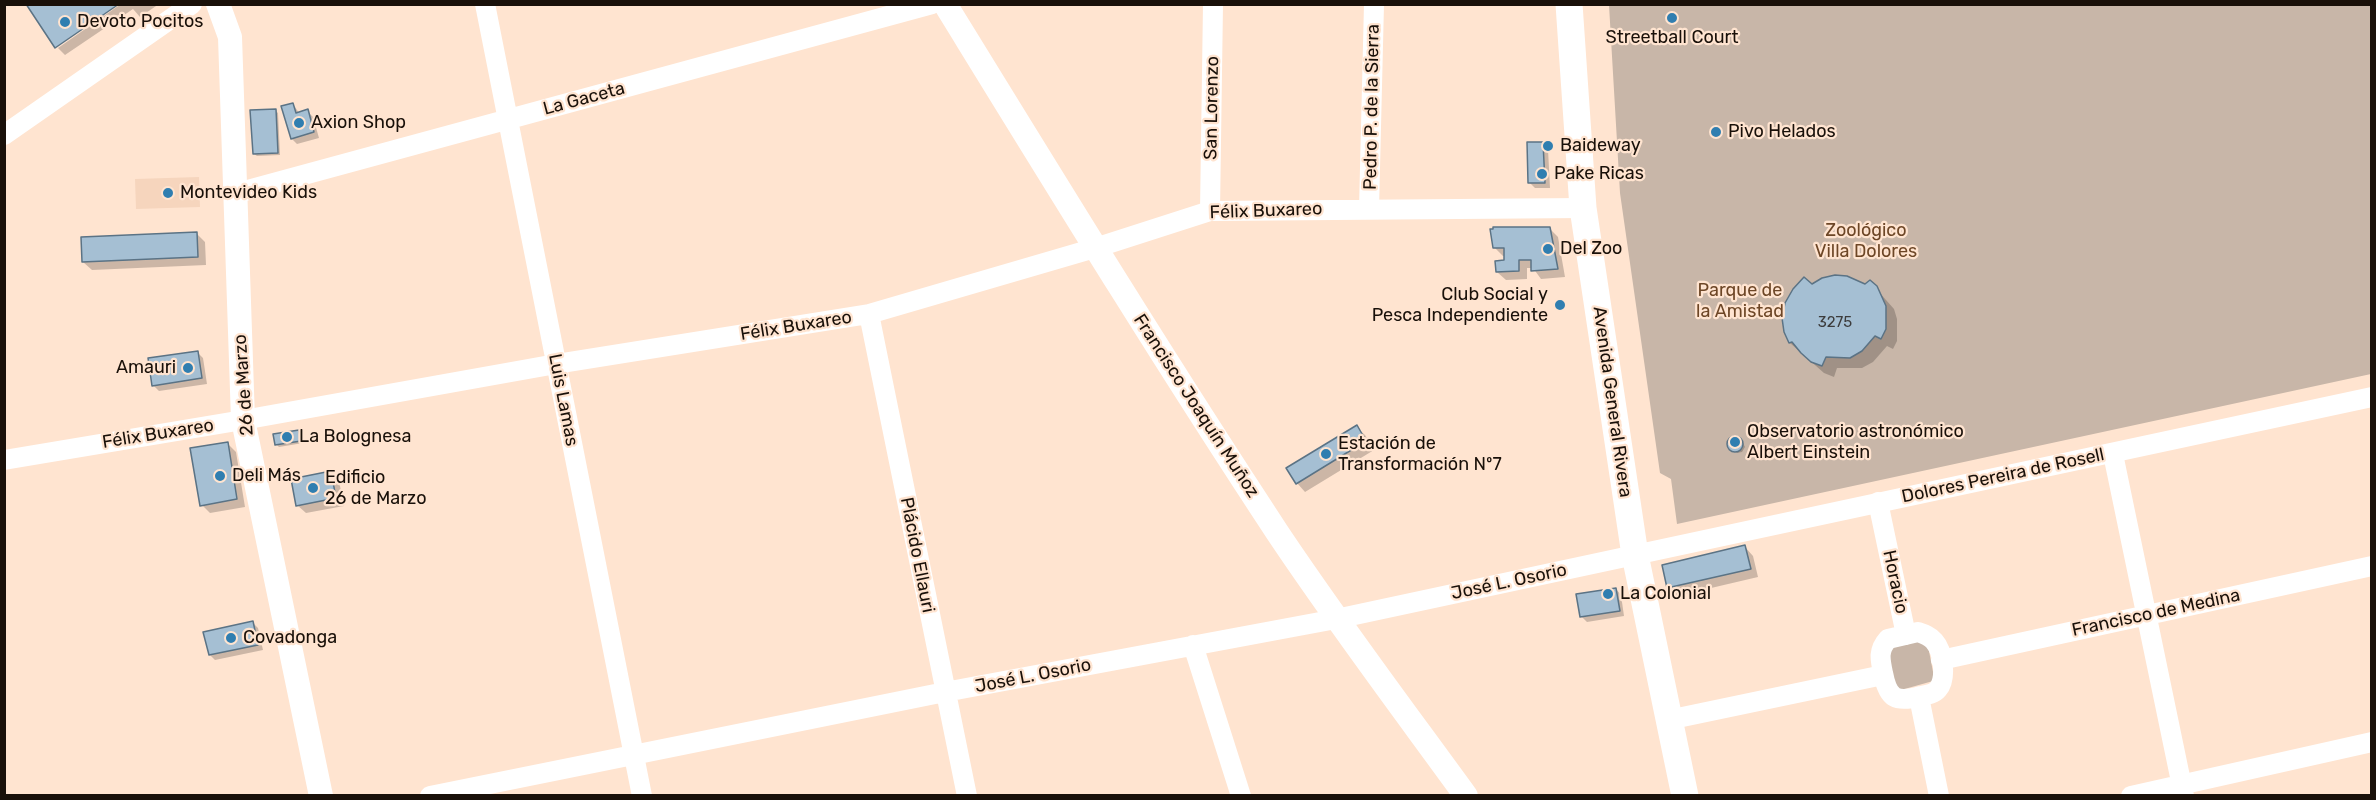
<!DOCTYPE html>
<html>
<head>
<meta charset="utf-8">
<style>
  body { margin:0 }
  #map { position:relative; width:2376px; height:800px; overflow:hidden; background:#ffe4d0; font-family:Rubik,sans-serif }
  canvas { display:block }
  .frame { position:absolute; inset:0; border:6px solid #191009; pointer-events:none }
</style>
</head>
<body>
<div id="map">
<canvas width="2376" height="800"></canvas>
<div class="frame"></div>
</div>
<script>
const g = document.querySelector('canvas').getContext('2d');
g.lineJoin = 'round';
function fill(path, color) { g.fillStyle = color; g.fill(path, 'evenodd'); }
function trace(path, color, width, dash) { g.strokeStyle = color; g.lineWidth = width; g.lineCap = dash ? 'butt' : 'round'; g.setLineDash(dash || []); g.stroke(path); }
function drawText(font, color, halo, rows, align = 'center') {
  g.font = font + ' Rubik,sans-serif'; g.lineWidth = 4.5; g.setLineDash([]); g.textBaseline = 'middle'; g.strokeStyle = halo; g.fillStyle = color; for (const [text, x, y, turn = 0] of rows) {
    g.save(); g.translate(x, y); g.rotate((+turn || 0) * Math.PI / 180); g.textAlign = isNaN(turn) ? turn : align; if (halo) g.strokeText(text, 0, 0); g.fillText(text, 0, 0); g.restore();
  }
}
fill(new Path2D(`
  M199,177L200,207L136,209L135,179Z`), '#f6d5bd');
fill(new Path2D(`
  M1609,5H2371V374L1677,524L1671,479L1660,473L1620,193Z
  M1921,641L1928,646L1934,677L1933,681L1901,690L1895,685L1888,653L1893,646Z`), '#c8b6a8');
fill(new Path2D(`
  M121,4H159L140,17L133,9L65,55L58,48Z
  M293,104L299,113L307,111L313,117L319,138L297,144L292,139Z
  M275,110L278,113L280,155L257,156L254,154Z
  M1543,144L1548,149L1550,188H1535L1529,182Z
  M1550,229L1558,237L1565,277L1541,279L1533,268H1527V279L1506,280L1497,272L1506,262V256H1503L1494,247Z
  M196,233L205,242L206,265L92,270L83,262Z
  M1870,282L1894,309L1897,319V341L1893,349L1887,346L1873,362L1862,368H1837L1834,377L1824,373L1790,343L1812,286H1865Z
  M198,353L203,358L207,384L159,391L153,385Z
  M1356,427L1365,435L1374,450L1305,492L1297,483Z
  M299,431L303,443L279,447L277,445Z
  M1732,439H1740L1742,441L1745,447L1742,452L1737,453L1730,446Z
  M227,443L236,452L245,507L210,513L202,505Z
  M330,473L339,481L344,506L306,513L297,505Z
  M1745,547L1753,556L1758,577L1677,596L1669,587Z
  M1616,589L1621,595L1624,616L1587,622L1581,616Z
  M253,623L258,628L263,650L215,660L210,655Z`), '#0003');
const building = new Path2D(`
  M26,4H119L55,48Z
  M293,103L296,113L308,109L314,132L291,139L281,106Z
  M276,109L278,153L253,154L250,110Z
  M1527,142H1543L1545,183H1528Z
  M1493,227H1550L1558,269L1531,271V260H1519V271L1496,272L1495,261L1504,260V248H1493L1490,229H1493Z
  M197,232L198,257L82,262L81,237Z
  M1835,275L1847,276L1865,284L1870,280L1877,286L1886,306V329L1881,339L1875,336L1862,351L1850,358L1826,357L1822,366L1811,362L1801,353L1792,342L1789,343L1784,332L1782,318L1785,303L1793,289L1804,277L1812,284L1822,278Z
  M198,351L202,378L152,386L148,358Z
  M1357,425L1366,441L1296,484L1286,468Z
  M299,430L301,441L275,445L273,434Z
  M1727 444a8 8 0 1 1 16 0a8 8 0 1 1-16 0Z
  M228,442L237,499L200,506L190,448Z
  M331,471L336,498L296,506L291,479Z
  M1745,545L1751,569L1667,588L1662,565Z
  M1616,588L1620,611L1580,617L1576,594Z
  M253,621L258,645L209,655L203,632Z`);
fill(building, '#a5bfd3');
trace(building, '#5b7385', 1.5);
trace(new Path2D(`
  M485,4L642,796
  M4,135L192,4
  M237,193L932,4
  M1369,209L1374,4
  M1210,211L1213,4
  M869,314L967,796
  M2113,454L2184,796
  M4,460L243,420L556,364L869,314L1095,248L1210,211L1583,208
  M1878,502L1906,635
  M1918,632C1924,634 1930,636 1934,641C1943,651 1947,678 1938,689C1934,694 1927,695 1921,696C1896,703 1888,699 1883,673C1880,659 1878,650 1888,639Z
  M1193,645L1241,796
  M1941,660L2372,566
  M1919,697L1939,796
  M1668,720L1883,675
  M430,796L945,692L1336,619L2372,397
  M2131,796L2372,742`), '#fff', 20);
trace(new Path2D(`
  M218,4L230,37L243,420L321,796
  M945,4C1054,181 1163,359 1277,532C1337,622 1402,708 1466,796`), '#fff', 24);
trace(new Path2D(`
  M1569,4L1583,208L1635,555L1685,796`), '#fff', 27);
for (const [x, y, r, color] of [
  [1672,18,6,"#307eb0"],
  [65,22,6,"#307eb0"],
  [299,123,6,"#307eb0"],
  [1716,132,6,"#307eb0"],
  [1548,146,6,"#307eb0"],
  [1542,174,6,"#307eb0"],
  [168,193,6,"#307eb0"],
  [1548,249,6,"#307eb0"],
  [1560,305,6,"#307eb0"],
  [188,368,6,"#307eb0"],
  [287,437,6,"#307eb0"],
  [1735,442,6,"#307eb0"],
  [1326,454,6,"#307eb0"],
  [220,476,6,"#307eb0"],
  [313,488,6,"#307eb0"],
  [1608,594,6,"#307eb0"],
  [231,638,6,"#307eb0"]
]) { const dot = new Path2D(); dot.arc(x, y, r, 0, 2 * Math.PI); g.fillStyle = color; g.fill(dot); trace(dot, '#ffe4d0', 2); }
drawText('15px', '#3c3c3c', null, [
  ["3275",1835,323]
]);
drawText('18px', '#191009', '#ffe4d0', [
  ["Devoto Pocitos",77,22],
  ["Streetball Court",1672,38,"center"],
  ["Axion Shop",311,123],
  ["Pivo Helados",1728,132],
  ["Baideway",1560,146],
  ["Pake Ricas",1554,174],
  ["Montevideo Kids",180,193],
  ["Del Zoo",1560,249],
  ["Club Social y",1548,295,"right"],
  ["Pesca Independiente",1548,316,"right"],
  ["Amauri",176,368,"right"],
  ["Observatorio astronómico",1747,432],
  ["Albert Einstein",1747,453],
  ["La Bolognesa",299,437],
  ["Estación de",1338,444],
  ["Transformación Nº7",1338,465],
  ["Deli Más",232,476],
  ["Edificio",325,478],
  ["26 de Marzo",325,499],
  ["La Colonial",1620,594],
  ["Covadonga",243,638]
], 'left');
drawText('18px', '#191009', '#ffe4d0', [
  ["La Gaceta",584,99,-15],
  ["Pedro P. de la Sierra",1372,107,-89],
  ["San Lorenzo",1212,108,-89],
  ["Félix Buxareo",1266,211,-2],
  ["Félix Buxareo",796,326,-9],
  ["26 de Marzo",244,385,-94],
  ["Luis Lamas",563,400,79],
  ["Avenida General Rivera",1612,402,82],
  ["Francisco Joaquín Muñoz",1196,406,57],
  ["Félix Buxareo",158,434,-9],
  ["Dolores Pereira de Rosell",2003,476,-12],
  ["Plácido Ellauri",917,555,79],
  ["José L. Osorio",1509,582,-12],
  ["Horacio",1895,582,78],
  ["Francisco de Medina",2156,613,-12],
  ["José L. Osorio",1033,676,-11]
]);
drawText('18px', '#6d4626', '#ffe4d0', [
  ["Zoológico",1866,231],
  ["Villa Dolores",1866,252],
  ["Parque de",1740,291],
  ["la Amistad",1740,312]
]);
</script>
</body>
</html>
